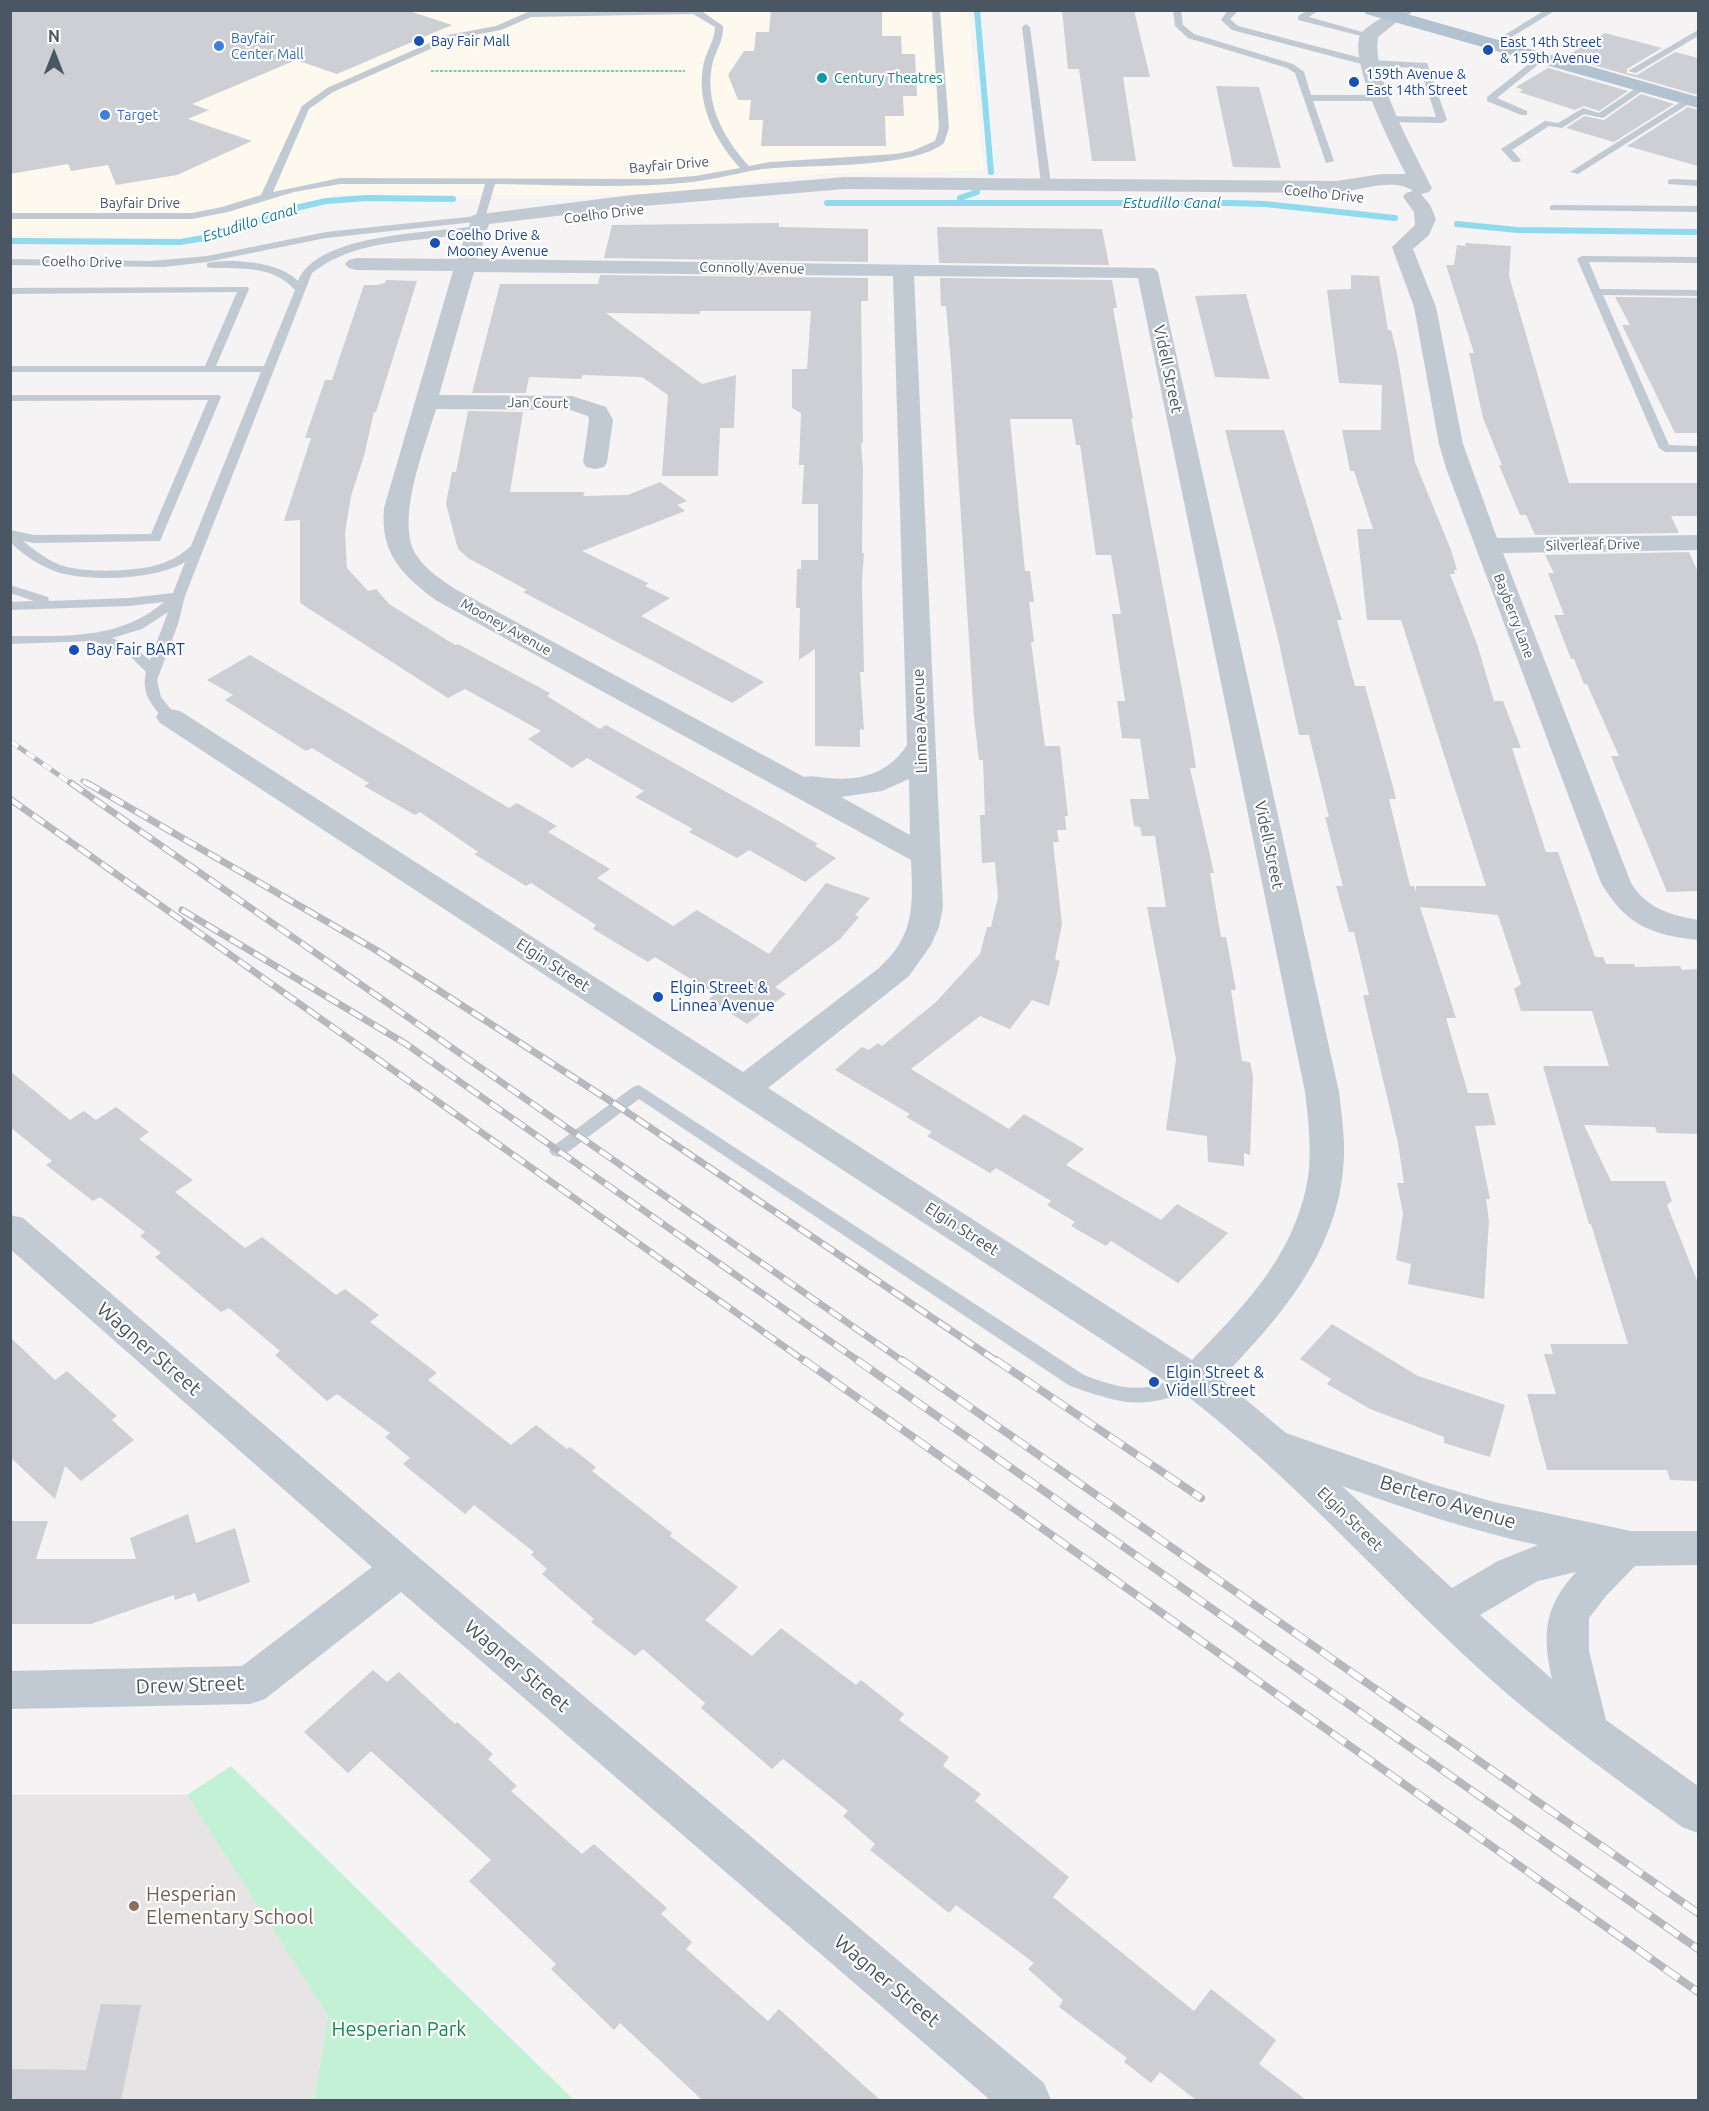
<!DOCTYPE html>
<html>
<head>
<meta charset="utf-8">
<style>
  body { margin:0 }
  #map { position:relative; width:1709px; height:2111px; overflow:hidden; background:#f5f3f3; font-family:Ubuntu,sans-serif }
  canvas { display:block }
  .frame { position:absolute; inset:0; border:12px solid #4a5661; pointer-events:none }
  .north { position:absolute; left:24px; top:24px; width:60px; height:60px; -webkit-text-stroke:4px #fff; paint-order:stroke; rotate:0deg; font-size:16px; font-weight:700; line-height:24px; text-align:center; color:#4a5661 }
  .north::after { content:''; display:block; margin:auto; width:21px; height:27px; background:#4a5661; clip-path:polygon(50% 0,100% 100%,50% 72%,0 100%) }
</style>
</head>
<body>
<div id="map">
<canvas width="1709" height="2111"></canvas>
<div class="frame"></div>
<div class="north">N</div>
</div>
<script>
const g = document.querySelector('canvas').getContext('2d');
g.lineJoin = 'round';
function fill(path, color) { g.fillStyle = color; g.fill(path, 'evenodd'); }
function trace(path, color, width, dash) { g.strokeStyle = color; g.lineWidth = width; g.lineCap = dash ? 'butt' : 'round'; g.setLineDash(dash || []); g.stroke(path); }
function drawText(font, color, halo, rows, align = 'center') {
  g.font = font + ' Ubuntu,sans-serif'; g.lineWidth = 4.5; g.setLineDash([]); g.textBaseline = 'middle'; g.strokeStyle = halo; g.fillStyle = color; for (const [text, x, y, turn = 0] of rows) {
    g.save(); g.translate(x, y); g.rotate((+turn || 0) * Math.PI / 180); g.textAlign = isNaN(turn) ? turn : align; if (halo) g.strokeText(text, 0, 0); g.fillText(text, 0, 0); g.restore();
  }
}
fill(new Path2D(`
  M11,11H968L984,171L828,173L674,192L628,195H342L284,206L227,228L200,235L166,238L11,236Z`), '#fdf9ef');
fill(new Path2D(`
  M10,1795H187L328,2016L314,2100H11Z`), '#e6e4e5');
fill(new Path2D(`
  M231,1766L574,2100H314L328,2016L187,1795Z`), '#c3f1d5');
trace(new Path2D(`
  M977,10L991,172
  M960,198L977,192
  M827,203H1229L1265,204L1395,218
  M1457,224L1517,230L1698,232
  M10,241L180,242L217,236L287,210L326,201L367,198L453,199`), '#90daee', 6);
fill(new Path2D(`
  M10,10H406L452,25L337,74L296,60L192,104L209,110L188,119L252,141L177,175L116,185L108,165L71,171L68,164L10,174Z
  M771,10H882V36H901L902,54H915L917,96H903L904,116H885L886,146H761L763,120H749L751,100H738L728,75L744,51H754L756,32H769Z
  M1062,10H1134L1150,77H1123L1136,161H1092L1079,69H1068Z
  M1605,33L1662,48L1627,69V73L1637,75L1675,52L1698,58V95L1565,57Z
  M1548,68L1628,91L1599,111L1584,106L1575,110L1519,92L1523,90L1516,87Z
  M1216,86L1259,87L1281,168L1233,167Z
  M1641,94L1674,104L1614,142L1566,128L1584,116L1604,120Z
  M1688,107L1698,110V166L1627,146Z
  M779,223V227L868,229V262L604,258L612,225Z
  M937,227L1102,229L1109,265L939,263Z
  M1466,243L1511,246L1509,276L1569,483H1698V516H1671L1679,533L1535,535L1526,515H1520L1499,465H1502L1483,418L1469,353H1474L1446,265H1454L1457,245L1465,246Z
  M600,275L868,278V301H861L863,443H861L863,469L862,553H864L862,581L864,672H860L864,730L860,729V747L815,746V649L799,660L800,608H796L797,569H801V560H818V504H802L804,465H799L801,413L792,408V369H807L811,311H700V314L606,313L702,384L736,375L734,428H720L718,476H662L668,395L642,377L583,375L581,379L529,377L526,393H472L500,284H598Z
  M1351,275L1379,276L1388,330H1391L1397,353L1415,462L1451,550L1457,570H1454L1455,574H1450L1477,644L1494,701H1503L1521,748H1512L1546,852H1558L1595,957H1603L1606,964H1634L1635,967L1680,966L1682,970L1698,969V1134L1657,1133L1655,1127L1584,1125L1611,1181H1665L1672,1201L1667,1205L1698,1283V1481L1670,1480L1667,1470H1547L1527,1394H1556L1544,1354H1553L1550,1344H1628L1591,1224H1589L1543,1066H1609L1592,1011H1521L1514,989L1521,984L1498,915L1420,907L1456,1018H1446L1468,1093H1488L1496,1125L1475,1126L1490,1199H1486L1489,1221L1484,1299L1408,1284L1411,1264L1396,1260L1403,1214L1397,1183H1404L1398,1143L1363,995H1369L1354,932H1349L1336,886H1343L1325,817H1329L1309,735H1299L1277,634L1225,430H1284L1342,620H1337L1355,686H1365L1393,787L1396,799H1389L1410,886H1414L1416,892V886H1486L1401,620H1367L1357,529H1373L1354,471H1350L1342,430H1381L1382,385L1339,383L1327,290L1351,289Z
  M940,278L1112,280L1117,308H1113L1133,418H1131L1191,737L1196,768H1190L1214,873H1210L1221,937H1226L1236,990H1231L1242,1061L1250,1062L1253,1076L1250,1155L1244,1153V1166L1208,1162L1207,1136L1166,1130L1176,1059L1147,907H1166L1155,836H1142L1140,827L1134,826L1130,799H1149L1140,739L1122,738L1117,701H1125L1112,614H1121L1111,555H1096L1080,445H1076L1072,419H1010L1025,571H1030L1034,602H1029L1034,642H1031L1045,746H1060L1068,816H1065L1066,830H1057L1059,842H1053L1062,924L1055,959L1060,961L1049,1006L1032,1000L1010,1029L980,1016L911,1069L1009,1129L1024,1114L1084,1149L1066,1165L1161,1220L1177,1204L1228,1233L1178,1283L1111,1241L1106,1246L1071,1226L1075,1222L1047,1205L1051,1201L996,1168L990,1173L927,1136L932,1132L906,1117L910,1114L835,1070L862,1047L869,1050L878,1043L882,1046L936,1002L980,954L987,927H991L998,897L995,862L982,863L980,815H985L983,760H979L974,717L951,363L946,306H941Z
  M386,280L417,281L376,412H374L364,456L351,496L345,533L347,568L368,591L376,589L389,604L455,645L458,644L550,693L547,696L600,729L606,725L782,823L818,844L815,846L836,858L805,882L749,850L737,858L689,832L693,829L635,797L644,791L587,758L572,768L528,739L541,731L465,689L448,698L300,603V520L284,521L311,438H305L325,380H332L364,285H377L385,283Z
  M1246,294L1260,345L1270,379L1215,377L1195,296Z
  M1615,297L1698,298V433H1675L1622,325H1630Z
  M468,411L523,412L510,492H585L583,496L628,495L660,482L687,501L677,505L685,511L582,551L648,583L645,586L670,598L641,616L764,682L732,703L523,592L527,590L468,558L458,549L446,504L452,472H456Z
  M1689,552L1698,572V891L1667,892L1611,756H1619L1587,684H1584L1574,659H1571L1554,615H1564L1548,573H1554L1545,555Z
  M250,655L509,808L517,803L557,826L548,832L610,869L597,878L673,926L697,910L769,954L826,883L870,898L855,915L859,917L840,939L775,987L786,994L747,1024L709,999L715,994L655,957L648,962L593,929L596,925L531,883L526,886L474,854L478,852L420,812L415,815L364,786L369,783L312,748L306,751L225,700L233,695L207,680Z
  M10,1071L70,1120L84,1111L96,1120L116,1107L149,1132L139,1139L193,1180L175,1192L245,1248L262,1237L336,1295L345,1289L379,1315L370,1322L437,1373L428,1380L511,1445L536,1425L567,1449L570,1447L596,1467L592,1471L672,1533L670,1536L738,1587L705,1620L752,1656L781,1628L856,1685L861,1680L904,1714L899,1720L949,1757L943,1766L981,1794L975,1801L1069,1877L1053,1897L1194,2011L1211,1989L1276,2040L1259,2064L1306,2100H1196L1160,2072L1151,2083L1124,2062L1127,2058L1059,2007L1063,2000L1028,1969L1034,1963L956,1905L949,1913L870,1850L875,1844L843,1816L848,1811L783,1759L772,1769L701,1708L705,1703L643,1649L635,1656L591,1622L594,1619L542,1574L547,1569L531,1555L534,1552L474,1505L465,1514L403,1464L410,1458L385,1437L390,1433L337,1394L327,1401L275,1355L280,1351L229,1308L221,1312L155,1257L161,1253L140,1236L145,1232L100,1197L93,1201L46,1165L52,1161L10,1127Z
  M1332,1324L1418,1376L1505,1405L1490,1457L1444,1443V1437L1370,1409L1327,1384L1331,1379L1300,1359Z
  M10,1337L55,1380L67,1371L117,1416L112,1420L134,1440L81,1481L65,1466L55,1499L10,1457Z
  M188,1514L196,1543L235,1528L250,1582L198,1602L195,1593L175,1600L174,1595L91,1624H10V1521H48L36,1559H136L130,1538Z
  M373,1670L387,1682L399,1672L455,1724L457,1722L493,1754L488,1759L517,1786L511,1791L582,1854L594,1844L667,1908L661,1914L692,1942L686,1949L768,2021L779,2009L880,2100H702L620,2023L614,2030L551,1969L556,1964L469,1881L491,1860L371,1751L348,1773L304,1732Z
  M101,2004L141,2005L121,2100H10V2069L86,2070Z`), '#cdcfd5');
trace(new Path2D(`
  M431,71H685`), '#7ad0a6', 2, [3, 1.5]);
fill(new Path2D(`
  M700,10L723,26C724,39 717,49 713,61C703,101 723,138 749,166L770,162L895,154L912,151L935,141L939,128L932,10H940L949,128L944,143C915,168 814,165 774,168C746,170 720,179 692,182C627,189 561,185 495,184L484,221L326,238L207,262L164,267L10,265V259L150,261L207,256L326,232L476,216L485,184H340L294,192L228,212L192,219H10V213H192L222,207L261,195L302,106L327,88L448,35L496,26L530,11ZM693,14L715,27C715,40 707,50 704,62C695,102 714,139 740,168L695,176L657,179L340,178L273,192L309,109L333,92L453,39L501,30L531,17Z
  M1173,10H1181L1183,25L1194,34L1293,64L1304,72L1311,95H1382L1387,98L1382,101H1313L1334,161L1326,163L1295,73L1287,68L1188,38L1175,26Z
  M1228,10H1239L1230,19L1238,26L1369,60L1427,63L1447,120L1442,123L1390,122L1385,119L1390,116L1436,117L1420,68L1369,66L1232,30L1221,20Z
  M1308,10H1319L1309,17L1373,35L1369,38L1298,20V16Z
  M1545,10H1556L1510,38L1503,36Z
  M1026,24L1030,27L1051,184L1046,187L1041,184L1022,27Z
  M1698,30V36L1636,73L1628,71Z
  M1539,56L1546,58L1497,98L1527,111V115H1521L1487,101V97Z
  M1642,84L1647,87L1645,89L1603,118L1584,114L1562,128L1549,126L1512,150L1521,160L1519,162H1513L1501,149L1545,121L1558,123L1583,108L1599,113Z
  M1687,98L1695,100L1578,174L1570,172Z
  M1672,179L1698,180V186L1668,184V180Z
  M1554,205L1698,206V212L1550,210V206Z
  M476,226L480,227V231C423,244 360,235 312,273L185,596L178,624L157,680L161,697L177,717L175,720H165C151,705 141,693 146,672L129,655L94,641L10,644V636C65,636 120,640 164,602L129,606L10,610V602L34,601L10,593V585L48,597L49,601L129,598L173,593L185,562C156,580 89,582 57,572C40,566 23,555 10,542V530L34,535L151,534L208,400L10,401V395H219L221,397L160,541L34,543L23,541C35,551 51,563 67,567C91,573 146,572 168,561C176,558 184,552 191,546L261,372H10V366H205L237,292L10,294V288L248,287L249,289L216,366H264L295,290C273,265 241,269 211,268L207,267V263C231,258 281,262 298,281C317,233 432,233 476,226ZM168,612L150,660L132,646L112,638L142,629Z
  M1582,256L1698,257V263L1589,262L1600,289L1698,290V296L1603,295L1669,445L1698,446V452H1665L1659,448L1577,259Z
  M639,1085L1084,1375C1105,1383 1124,1390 1148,1387C1163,1385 1189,1371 1202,1376L1204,1381L1202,1386C1144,1410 1128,1406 1070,1386L639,1099L564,1155L558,1157L552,1155L549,1151L552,1147L633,1087Z`), '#c1cad2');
fill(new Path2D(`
  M1394,12L1400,13L1403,17L1378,37C1372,79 1413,149 1432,188L1429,192L1421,194L1430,205L1436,219L1429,235L1413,249L1436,307L1463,444L1497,538L1698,535V550L1503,553L1631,883C1647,909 1671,915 1698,920V940C1651,935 1626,925 1601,883L1446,468L1439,444L1414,307L1392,247L1415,225L1414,212L1403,197L1406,193L1413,191C1394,177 1358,191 1336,193L845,189L632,207L489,224L478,259L1154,268L1158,272L1339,1092C1342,1118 1346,1144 1343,1170C1335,1255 1278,1320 1221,1379L1286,1433L1432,1484L1494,1502L1631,1531H1698V1565L1635,1566L1606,1596L1589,1618V1651L1602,1704L1606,1720L1698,1786V1833L1682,1827C1616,1778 1549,1732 1488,1677C1385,1584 1293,1477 1182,1392L160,723L156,717L160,711L170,709L180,711L743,1072L879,968C915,935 913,906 911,860L437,601C402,575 380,554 384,508L453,271L356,270L349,268L345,264L349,260L356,258L457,259L473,215L632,195L845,177L1336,181L1382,174H1406C1392,147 1349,63 1360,35C1363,28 1387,14 1394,12ZM474,272L893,276L907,745C888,774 861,781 828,778C820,778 812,775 804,777L455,589C442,580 426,570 417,556C394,522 425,447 436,409L570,410L588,416L589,420L583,462L586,467L595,469L604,467L607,462L613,420L606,407L572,396L439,395ZM914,276L1138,278L1305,1092C1308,1117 1311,1144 1309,1169C1300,1249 1246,1305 1192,1360L768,1088L909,976L931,945L939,927L943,907ZM909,779L910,835L841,797L882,791ZM1342,1486C1407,1509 1471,1531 1538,1545L1498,1561L1452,1588ZM1576,1572C1544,1607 1542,1634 1552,1679L1480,1615L1538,1581Z
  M10,1215L23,1218L416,1555L1044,2083L1051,2100H990L401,1592L265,1699L250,1704L10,1709V1671L242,1666L372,1567L10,1249Z`), '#c1cad2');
fill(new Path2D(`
  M1392,10H1413C1407,19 1398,23 1388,21L1385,17Z`), '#c1cad2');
fill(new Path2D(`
  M1364,10H1393L1698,97V108L1366,14Z`), '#b3c2d1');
const railFar2 = new Path2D(`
  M10,741L73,785
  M83,781L90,785`);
const railFar1 = new Path2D(`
  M71,783L904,1362
  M87,783L376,950L618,1106L998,1362
  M10,799L806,1362
  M182,910L406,1044L860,1362`);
const rail = new Path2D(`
  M804,1360L1698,1992
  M857,1360L1698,1949
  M902,1360L1698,1913
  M996,1360L1201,1498`);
trace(railFar2, '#b5b8bd', 5);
trace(railFar1, '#b5b8bd', 7);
trace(rail, '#b5b8bd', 8);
trace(railFar2, '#fff', 4, [10]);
trace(railFar1, '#fff', 4.5, [14]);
trace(rail, '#fff', 6, [17]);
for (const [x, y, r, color] of [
  [419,41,6,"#1a4fb4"],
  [219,46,6,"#3f7fe0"],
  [1488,50,6,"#1a4fb4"],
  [822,78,6,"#0f9aa8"],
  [1354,82,6,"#1a4fb4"],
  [105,115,6,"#3f7fe0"],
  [435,243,6,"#1a4fb4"],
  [74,650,6,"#1a4fb4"],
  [658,997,6,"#1a4fb4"],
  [1154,1382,6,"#1a4fb4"],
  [134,1906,6,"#8d6e63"]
]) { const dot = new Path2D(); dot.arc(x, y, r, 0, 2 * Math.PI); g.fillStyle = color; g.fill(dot); trace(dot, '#fff', 2); }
drawText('14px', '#366cbe', '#fff', [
  ["Bayfair",231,38],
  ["Center Mall",231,54],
  ["Target",117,115]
], 'left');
drawText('14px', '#164399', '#fff', [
  ["Bay Fair Mall",431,41],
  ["East 14th Street",1500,42],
  ["& 159th Avenue",1500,58],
  ["159th Avenue &",1366,74],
  ["East 14th Street",1366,90],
  ["Coelho Drive &",447,235],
  ["Mooney Avenue",447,251]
], 'left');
drawText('14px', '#0d838f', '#fff', [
  ["Century Theatres",834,78]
], 'left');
drawText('14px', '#4a5661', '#fff', [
  ["Bayfair Drive",669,165,-5],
  ["Coelho Drive",1324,194,6],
  ["Bayfair Drive",140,203],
  ["Coelho Drive",604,214,-7],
  ["Coelho Drive",82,262,1],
  ["Connolly Avenue",752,268,1],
  ["Jan Court",538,403,1],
  ["Silverleaf Drive",1593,545,-1],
  ["Bayberry Lane",1514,616,69],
  ["Mooney Avenue",506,627,29]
]);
drawText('italic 15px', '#0c7c9b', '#fff', [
  ["Estudillo Canal",1172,203],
  ["Estudillo Canal",250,223,-17]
]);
drawText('16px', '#4a5661', '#fff', [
  ["Videll Street",1168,369,78],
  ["Linnea Avenue",920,721,-92],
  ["Videll Street",1269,845,78],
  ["Elgin Street",553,965,33],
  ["Elgin Street",962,1229,33],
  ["Elgin Street",1350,1519,44]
]);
drawText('16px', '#164399', '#fff', [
  ["Bay Fair BART",86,650],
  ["Elgin Street &",670,988],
  ["Linnea Avenue",670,1006],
  ["Elgin Street &",1166,1373],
  ["Videll Street",1166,1391]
], 'left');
drawText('20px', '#4a5661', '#fff', [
  ["Wagner Street",149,1349,41],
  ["Bertero Avenue",1448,1502,17],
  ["Wagner Street",517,1666,40],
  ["Drew Street",190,1685,-2],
  ["Wagner Street",887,1981,40]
]);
drawText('20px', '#785e54', '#fff', [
  ["Hesperian",146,1894],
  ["Elementary School",146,1917]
], 'left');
drawText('20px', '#17864f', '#fff', [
  ["Hesperian Park",399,2029]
]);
</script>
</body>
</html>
